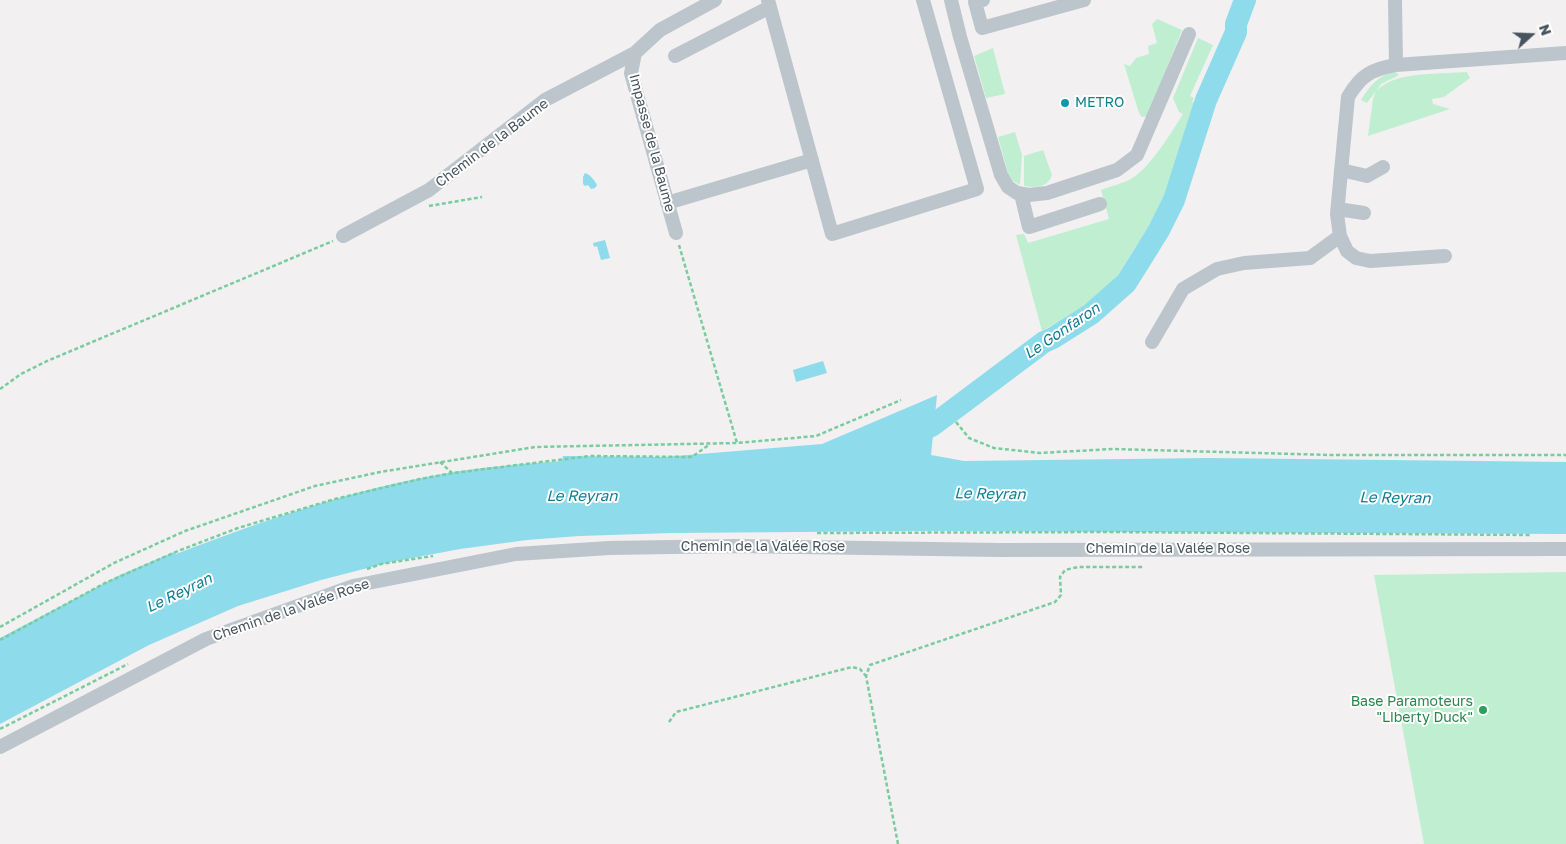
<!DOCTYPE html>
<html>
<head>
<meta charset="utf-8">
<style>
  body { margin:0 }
  #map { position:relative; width:1566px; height:844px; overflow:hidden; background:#f2f0f0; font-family:"Golos Text",sans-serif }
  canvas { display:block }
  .north { position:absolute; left:1506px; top:10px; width:50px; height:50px; -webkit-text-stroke:4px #fff; paint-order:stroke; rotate:70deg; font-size:14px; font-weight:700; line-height:20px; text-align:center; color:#48545d }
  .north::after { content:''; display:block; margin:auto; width:18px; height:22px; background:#48545d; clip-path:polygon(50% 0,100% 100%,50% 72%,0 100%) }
</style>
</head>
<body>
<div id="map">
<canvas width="1566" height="844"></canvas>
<div class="north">N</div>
</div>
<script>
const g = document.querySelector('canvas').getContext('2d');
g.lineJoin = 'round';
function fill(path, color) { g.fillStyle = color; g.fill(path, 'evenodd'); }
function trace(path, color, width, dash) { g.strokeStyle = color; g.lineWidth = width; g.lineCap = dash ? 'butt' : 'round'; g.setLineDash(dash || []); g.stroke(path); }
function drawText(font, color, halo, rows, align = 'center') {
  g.font = font + ' "Golos Text",sans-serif'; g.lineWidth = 4; g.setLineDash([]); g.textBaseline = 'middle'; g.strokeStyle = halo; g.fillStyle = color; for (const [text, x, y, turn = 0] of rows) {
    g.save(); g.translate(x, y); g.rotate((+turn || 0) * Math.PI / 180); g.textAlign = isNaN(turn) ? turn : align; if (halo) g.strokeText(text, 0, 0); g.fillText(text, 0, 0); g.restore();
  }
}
fill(new Path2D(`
  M1157,19L1182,30L1148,116L1142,117L1139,113L1124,64L1130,66L1136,58L1149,54L1148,46L1157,43L1152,24Z
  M1198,38L1213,45L1190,96L1194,98L1192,102L1201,101L1165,200L1114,281L1085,306L1042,331L1016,235L1024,234L1028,243L1109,219L1101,190C1111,186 1122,184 1131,179C1149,169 1172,132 1183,114L1179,112L1173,98Z
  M993,48L1005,94L986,98L974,56Z
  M1395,72L1399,75L1381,84L1377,90C1380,88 1383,85 1387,83C1408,72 1443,74 1467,72L1470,78L1444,97L1432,99L1433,104L1450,109L1368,136L1373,99L1376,91L1367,103L1361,100C1369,87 1379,74 1395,72Z
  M1015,132L1022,155L1020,185L1013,181L1008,173L998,137Z
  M1043,150L1052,175C1048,188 1034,188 1024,186V156Z
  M1566,572V844H1424L1374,575Z`), '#bfefd0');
fill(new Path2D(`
  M585,173C590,174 595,181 597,185L595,188L591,189L588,185L585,186L583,184V177Z
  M605,240L610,258L601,260L597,246L594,247L593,243Z
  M823,361L827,373L796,382L793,370Z
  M937,395L931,455L964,461L1209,458L1566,462V534L924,531L672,533L579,536L527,540L460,549L391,562L321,580L238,606L149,645L0,724V638L120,575L174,552L176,554C263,521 350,490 442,474C481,467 522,464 562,461L563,456L664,457L822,444Z`), '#8ddbeb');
trace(new Path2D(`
  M908,437L933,425L1044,342L1053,338L1091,314L1126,283L1143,256L1159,230L1174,200L1206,100L1236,32V24L1245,0`), '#8ddbeb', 22);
trace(new Path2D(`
  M429,206L482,197
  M679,245L737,443
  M0,389L21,374L47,361L333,241
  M956,422L969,438L994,448L1040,453L1112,449L1331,455H1566
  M440,462L452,473
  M817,533L1111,532L1531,535
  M367,569L381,564L433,556
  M0,627L114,563L185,531L315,486L380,472L535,447L737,443L816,436L901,400
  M0,640L105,583L178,551L238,528L335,499L420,479L453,473L590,456L692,457L710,444
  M669,722L676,712L852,667L860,669L866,676
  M0,729L128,664
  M898,844L866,676L870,665L1055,602L1061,595L1060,577L1065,570L1078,567H1143`), '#78cc9f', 2.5, [4, 2.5]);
trace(new Path2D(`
  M768,0L832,234L977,189L923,0
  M951,0L960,37L1001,175L1008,187L1017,193L1029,195L1047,193L1117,170L1137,155L1189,34
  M983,0L975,2L982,28L1084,0
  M1395,0L1396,65
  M635,53L631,73L676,233
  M675,56L770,7
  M1341,170L1367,176L1383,167
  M1021,194L1029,227L1100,204
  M667,203L812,160
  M1338,209L1364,213
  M343,236L429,190L545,100L635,53L660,30L715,0
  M1445,256L1370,261L1356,258L1347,251L1340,236L1337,214L1348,97C1361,75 1372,69 1396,65L1566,53
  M1152,342L1183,289L1217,269L1244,263L1310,258L1340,236
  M0,747L206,639L353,586L516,554L609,548L734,546L999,550L1566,549`), '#bcc5cc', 14);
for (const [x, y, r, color] of [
  [1065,103,5,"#0f9aa8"],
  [1483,710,5,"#2e9e5b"]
]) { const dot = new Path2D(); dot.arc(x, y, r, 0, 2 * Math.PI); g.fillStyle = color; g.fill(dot); trace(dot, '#fff', 2); }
drawText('14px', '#0d838f', '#fff', [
  ["METRO",1075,103]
], 'left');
drawText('14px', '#48545d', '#fff', [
  ["Chemin de la Baume",492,143,-37],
  ["Impasse de la Baume",652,143,75],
  ["Chemin de la Valée Rose",763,547],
  ["Chemin de la Valée Rose",1168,549],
  ["Chemin de la Valée Rose",291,610,-19]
]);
drawText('14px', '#27864d', '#fff', [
  ["Base Paramoteurs",1473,702],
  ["\"Liberty Duck\"",1473,718]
], 'right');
drawText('italic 15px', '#0f7d93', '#fff', [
  ["Le Gonfaron",1062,331,-34],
  ["Le Reyran",990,494,1],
  ["Le Reyran",582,496],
  ["Le Reyran",1395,498,1],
  ["Le Reyran",179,593,-26]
]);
</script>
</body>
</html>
